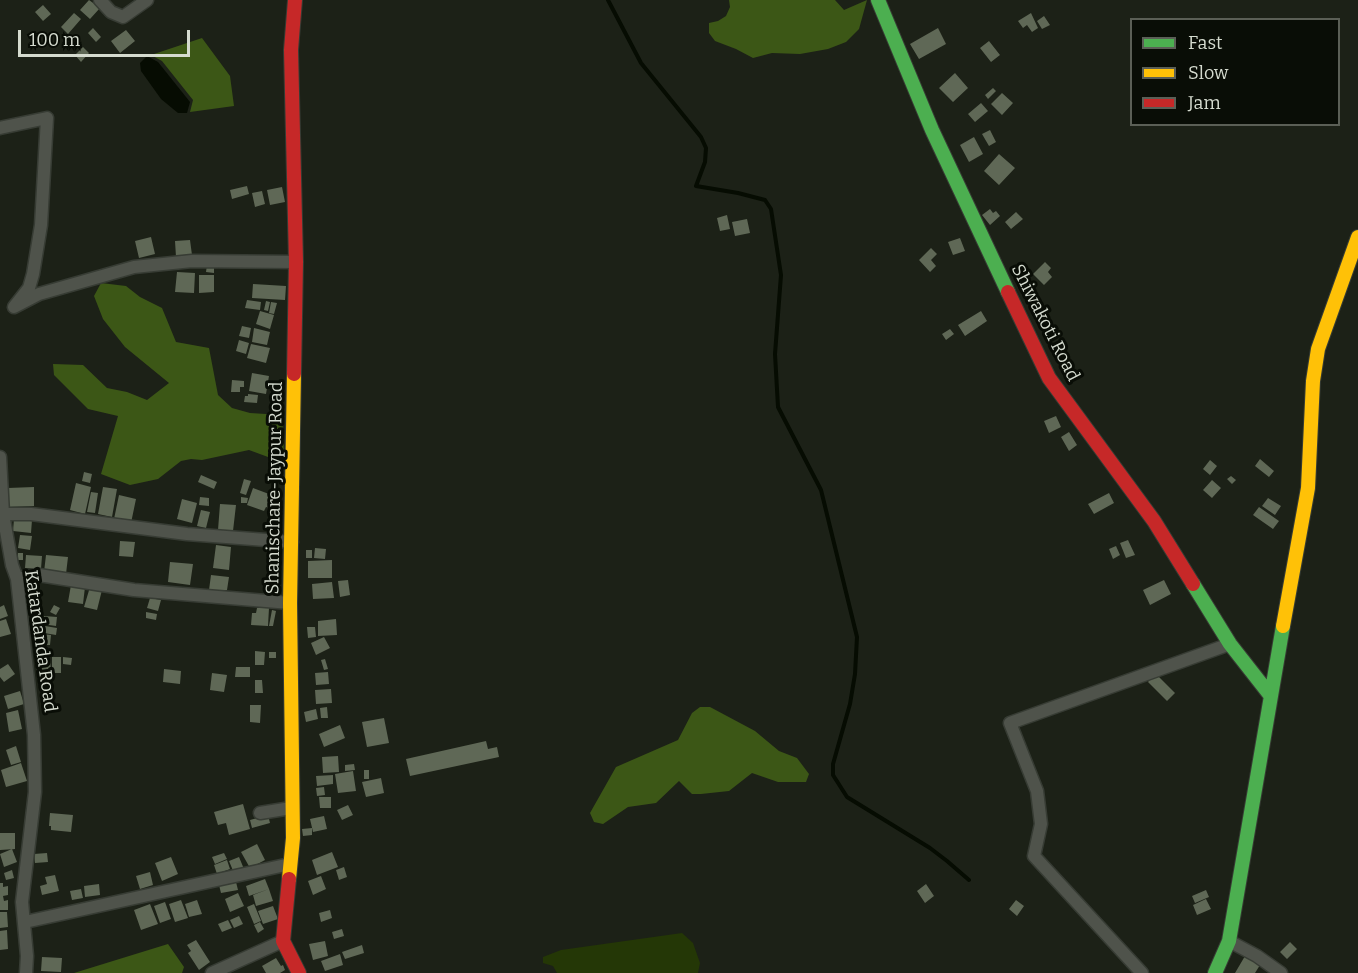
<!DOCTYPE html>
<html>
<head>
<meta charset="utf-8">
<style>
	body { margin:0 }
	#map { position:relative; width:1358px; height:973px; overflow:hidden; background:#1c2117; font-family:Bitter,serif }
	canvas { display:block }
	.legend { position:absolute; left:1130px; top:18px; width:210px; height:108px; box-sizing:border-box; background:#090d06; border:2px solid #5b5f56; margin:0; padding:8px 10px; list-style:none; font-size:18px; color:#d5dbcf }
	.legend li { display:flex; align-items:center; gap:12px; height:30px }
	.legend b { width:30px; border:2px solid #5b5f56 }
	.scale { position:absolute; left:18px; top:30px; width:172px; height:27px; box-sizing:border-box; border:3px solid #d5dbcf; border-top:0; padding-left:8px; font-size:18px; line-height:21px; white-space:nowrap; color:#d5dbcf; -webkit-text-stroke:4px #090d06; paint-order:stroke }
</style>
</head>
<body>
<div id="map">
<canvas width="1358" height="973"></canvas>
<ul class="legend">
<li><b style="height:8px;background:#4caf50"></b>Fast</li>
<li><b style="height:8px;background:#ffc107"></b>Slow</li>
<li><b style="height:8px;background:#c62828"></b>Jam</li>
</ul>
<div class="scale">100 m</div>
</div>
<script>
const c = document.querySelector('canvas').getContext('2d');
c.lineJoin = 'round';
function fill(path, color) { c.fillStyle = color; c.fill(path, 'evenodd'); }
const toPath = rows => new Path2D(rows.map(r => 'M' + r).join(''));
function stroke(path, color, width, dash) { c.strokeStyle = color; c.lineWidth = width; c.lineCap = dash ? 'butt' : 'round'; c.setLineDash(dash || []); c.stroke(path); }
function drawText(font, color, halo, rows, align = 'center') {
  c.font = font + ' Bitter,serif'; c.lineWidth = 6; c.setLineDash([]); c.textBaseline = 'middle'; c.strokeStyle = halo; c.fillStyle = color; for (const [text, x, y, turn = 0] of rows) {
    c.save(); c.translate(x, y); c.rotate((+turn || 0) * Math.PI / 180); c.textAlign = isNaN(turn) ? turn : align; if (halo) c.strokeText(text, 0, 0); c.fillText(text, 0, 0); c.restore();
  }
}
fill(toPath([
	[682,933,693,943,700,963,698,973,557,973,553,966,543,963,543,957,561,950]
]), '#243706');
fill(toPath([
	[729,0,835,0,844,10,867,0,859,29,846,42,828,49,800,54,772,53,753,58,736,49,715,41,709,33,709,23,718,21,726,16,730,7],
	[202,38,230,76,234,106,190,112,193,100,162,61,151,55],
	[101,283,126,286,140,297,162,308,176,342,209,348,218,395,232,408,250,413,282,415,284,453,268,457,249,450,202,460,191,459,181,461,158,479,130,485,101,474,118,416,88,409,54,375,53,364,83,365,107,388,127,392,147,400,169,383,125,347,103,319,94,296],
	[700,707,710,707,755,731,779,751,797,758,809,774,806,782,778,782,752,773,729,791,701,794,692,794,679,781,656,803,628,807,603,824,594,822,590,813,616,767,678,740,692,713],
	[168,944,184,967,182,973,74,973]
]), '#3c5716');
fill(toPath([
	[147,56,158,62,190,102,187,113,178,113,161,99,141,71,140,63]
]), '#060c02');
stroke(toPath([
	[608,0,641,63,701,137,706,148,705,162,696,186,738,193,765,200,771,209,781,275,775,354,778,407,821,490,857,637,855,674,850,704,833,764,833,775,847,797,930,848,947,861,969,880]
]), '#060c02', 4);
fill(toPath([
	[89,0,100,8,90,19,80,10],
	[43,5,51,14,43,21,35,12],
	[74,13,81,19,68,34,61,27],
	[1031,13,1038,28,1032,32,1027,25,1023,28,1018,21],
	[1044,16,1050,25,1042,29,1037,21],
	[93,28,101,37,96,42,88,33],
	[938,28,946,44,919,59,910,44],
	[126,30,135,41,120,53,111,41],
	[989,41,1000,55,991,62,980,48],
	[83,47,89,53,81,62,75,55],
	[955,73,968,88,953,102,939,88],
	[993,88,996,91,988,99,985,95],
	[1002,93,1013,103,1002,115,991,104],
	[981,103,988,111,975,122,968,114],
	[990,130,996,142,989,146,982,134],
	[974,137,983,154,969,162,960,145],
	[999,154,1015,168,999,185,984,171],
	[247,186,249,194,232,199,230,190],
	[282,187,285,202,270,205,267,190],
	[262,191,265,204,255,207,252,193],
	[990,209,993,213,996,211,1000,216,990,225,982,215],
	[1016,212,1023,219,1011,229,1005,222],
	[727,215,730,229,720,231,717,218],
	[747,219,750,233,735,236,732,222],
	[151,237,155,254,139,258,135,241],
	[960,238,965,251,953,255,948,242],
	[190,240,192,255,176,257,175,241],
	[931,248,937,254,931,260,936,266,930,272,919,260],
	[1045,262,1051,268,1048,272,1052,277,1044,285,1033,274],
	[207,265,214,266,214,273,206,272],
	[177,272,195,273,194,293,175,292],
	[199,275,214,275,214,292,199,293],
	[253,284,286,286,285,300,252,298],
	[247,300,261,302,260,310,245,308],
	[266,301,270,302,268,311,264,310],
	[271,302,277,303,274,314,269,313],
	[260,311,274,315,270,329,256,324],
	[981,311,987,321,965,336,958,325],
	[242,326,251,328,249,338,239,336],
	[254,328,270,332,267,345,252,342],
	[950,329,954,334,946,340,942,334],
	[239,340,249,343,246,354,236,351],
	[251,344,270,348,266,363,247,358],
	[252,373,269,376,266,394,249,391],
	[232,380,244,381,244,387,240,387,240,392,231,392],
	[248,394,258,395,257,403,244,402,245,396,248,396],
	[1056,416,1061,427,1049,433,1044,421],
	[1069,432,1077,445,1069,451,1061,437],
	[1260,459,1274,471,1269,477,1255,466],
	[1210,460,1217,466,1210,475,1203,469],
	[84,472,92,474,90,483,82,481],
	[201,475,217,482,214,489,198,482],
	[1231,476,1236,480,1232,484,1227,479],
	[244,479,251,481,246,495,240,493],
	[1212,480,1221,488,1212,498,1203,490],
	[76,483,91,487,85,514,70,510],
	[34,487,34,506,8,507,8,488],
	[103,487,117,489,112,517,98,514],
	[253,488,277,497,272,509,266,507,264,511,247,505],
	[91,492,98,493,95,513,87,512],
	[1109,493,1114,503,1094,514,1088,504],
	[119,495,136,499,131,523,114,519],
	[200,497,209,498,209,506,199,505],
	[241,497,248,498,247,503,241,503],
	[1268,498,1281,506,1275,515,1262,506],
	[182,499,197,503,192,523,177,519],
	[220,504,236,505,233,531,218,530],
	[1259,507,1279,521,1273,529,1253,515],
	[201,510,210,512,206,528,197,526],
	[14,519,32,520,31,533,13,531],
	[20,535,32,536,30,550,18,548],
	[1128,540,1135,555,1126,558,1120,543],
	[120,541,135,542,133,557,119,556],
	[216,545,231,547,229,570,213,568],
	[1116,546,1120,555,1113,559,1109,549],
	[315,548,326,549,325,559,314,558],
	[306,550,312,550,312,558,306,558],
	[18,553,23,553,23,560,18,560],
	[26,555,42,556,41,569,25,568],
	[46,555,68,557,66,574,44,572],
	[332,560,332,578,308,578,308,561],
	[170,562,193,564,190,585,168,582],
	[211,575,229,577,227,590,209,590],
	[348,580,350,595,340,597,338,581],
	[1164,580,1171,594,1150,605,1143,590],
	[266,581,281,583,280,592,265,591],
	[332,582,334,598,313,599,312,584],
	[71,585,85,587,83,604,68,602],
	[90,587,102,590,97,610,84,607],
	[150,598,161,600,158,611,147,608],
	[4,605,8,616,0,619,0,607],
	[54,605,60,608,56,615,50,612],
	[257,608,269,608,268,626,251,625,252,613,256,613],
	[272,610,276,611,273,626,269,626],
	[146,612,157,614,156,620,146,618],
	[44,616,57,617,56,626,42,624],
	[6,619,11,634,0,637,0,621],
	[336,619,337,635,318,636,318,621],
	[45,626,57,628,56,635,44,633],
	[307,627,315,627,316,637,308,638],
	[41,634,51,635,50,645,40,645],
	[324,637,330,648,316,655,311,643],
	[255,651,265,652,264,665,255,665],
	[269,652,276,652,276,658,269,658],
	[52,657,61,657,61,673,52,673],
	[63,657,72,658,71,665,63,664],
	[50,659,51,672,37,673,36,660],
	[325,659,328,669,324,670,321,660],
	[8,664,15,674,4,682,0,677,0,669],
	[236,667,250,667,250,677,235,677],
	[164,669,181,671,180,684,163,682],
	[328,672,329,684,316,685,315,673],
	[212,673,227,675,224,692,210,690],
	[1155,673,1175,693,1167,701,1148,682],
	[255,680,262,680,263,693,255,693],
	[331,689,332,703,316,704,315,690],
	[20,691,24,704,8,709,4,696],
	[250,705,261,705,260,723,250,722],
	[327,707,328,718,321,718,320,708],
	[316,709,318,719,306,722,304,712],
	[18,710,22,729,9,732,6,713],
	[384,718,389,743,367,747,362,722],
	[340,725,345,738,324,747,319,734],
	[486,741,488,749,497,747,499,757,410,776,406,759],
	[16,746,21,762,11,765,6,750],
	[338,756,339,772,323,773,322,757],
	[21,763,27,781,6,787,1,770],
	[354,764,355,770,345,771,345,765],
	[364,770,369,770,369,779,364,779],
	[353,771,356,791,338,793,335,774],
	[333,775,333,784,317,786,316,776],
	[381,778,384,793,366,797,362,782],
	[324,787,325,795,317,796,316,788],
	[319,797,331,797,331,808,320,808],
	[243,804,250,829,229,835,226,823,218,825,214,812],
	[348,805,353,815,342,820,337,810],
	[50,813,73,815,71,832,51,830,51,826,49,826],
	[268,815,270,823,252,828,250,820],
	[324,816,327,829,313,832,310,819],
	[312,828,312,835,303,836,302,829],
	[0,833,15,833,15,849,0,850],
	[257,844,265,860,250,868,241,852],
	[12,849,17,862,4,867,0,854],
	[332,852,338,867,317,875,312,860],
	[47,853,48,862,35,863,34,854],
	[224,853,227,859,215,864,212,857],
	[171,857,178,874,162,881,155,863],
	[239,857,244,869,234,873,229,861],
	[227,860,230,869,217,874,214,865],
	[344,867,347,877,339,880,336,870],
	[12,870,14,878,6,880,4,873],
	[150,872,153,885,140,889,136,876],
	[55,875,59,891,42,895,40,886,47,884,45,877],
	[321,876,326,889,313,895,308,881],
	[265,879,269,889,249,896,246,886],
	[236,882,238,890,221,893,219,885],
	[0,883,3,883,3,887,8,886,8,895,3,896,4,901,8,900,8,910,0,910],
	[99,884,100,895,85,897,84,886],
	[926,884,934,896,925,903,917,891],
	[81,889,83,898,72,900,70,891],
	[269,889,273,901,256,906,253,895],
	[1206,890,1209,897,1195,903,1192,896],
	[238,893,244,906,230,912,225,899],
	[1206,899,1211,909,1197,915,1193,905],
	[181,900,188,918,175,922,169,904],
	[197,900,202,914,189,917,185,904],
	[1016,900,1024,906,1017,916,1009,909],
	[165,902,171,919,160,923,154,906],
	[150,904,158,924,141,930,134,910],
	[254,904,261,921,254,924,247,907],
	[273,906,278,919,263,924,258,911],
	[330,910,332,918,321,922,319,913],
	[0,912,7,912,8,927,0,928],
	[239,916,243,924,234,928,230,920],
	[228,920,232,928,222,932,218,924],
	[260,922,264,929,258,933,254,925],
	[342,929,344,936,334,939,332,932],
	[7,930,8,949,0,950,0,931],
	[196,940,210,962,199,970,188,953,191,951,187,945],
	[325,941,328,956,313,960,309,944],
	[1290,942,1297,949,1287,959,1280,952],
	[362,945,364,953,345,959,342,952],
	[340,954,343,965,325,971,321,961],
	[1245,956,1260,965,1255,973,1235,973],
	[42,957,62,958,61,972,41,971],
	[276,958,281,966,283,965,285,970,280,973,266,973,262,966]
]), '#5f6856');
const street = toPath([
	[100,0,111,12,123,17,147,0],
	[0,128,47,118,41,225,33,274,29,288,14,307,39,294,134,267,192,261,296,262],
	[0,457,3,514,12,565,17,579,34,735,35,792,22,902,27,956,26,973],
	[3,514,31,514,187,534,292,542],
	[17,579,39,575,134,590,290,603],
	[260,813,291,808],
	[25,922,290,864],
	[1229,941,1257,956,1281,973],
	[212,973,283,941],
	[1142,973,1034,856,1041,824,1037,791,1010,723,1230,644]
]);
const fast = toPath([
	[878,0,932,130,1008,292],
	[1193,584,1230,644,1270,695],
	[1215,973,1229,941,1283,626]
]);
const slow = toPath([
	[1283,626,1308,488,1313,381,1318,349,1358,237],
	[289,879,293,838,290,603,294,374]
]);
const jam = toPath([
	[1008,292,1049,378,1154,521,1193,584],
	[294,374,296,262,291,50,295,0],
	[289,879,283,941,299,973]
]);
stroke(street, '#373c34', 15);
stroke(fast, '#373c34', 16);
stroke(slow, '#373c34', 16);
stroke(jam, '#373c34', 16);
stroke(street, '#4f534b', 12);
stroke(fast, '#4caf50', 14);
stroke(slow, '#ffc107', 14);
stroke(jam, '#c62828', 14);
drawText('18px', '#d5dbcf', '#090d06', [
	["Shiwakoti Road",1045,323,63],
	["Shanischare-Jaypur Road",275,488,-89],
	["Katardanda Road",40,641,82]
]);
</script>
</body>
</html>
